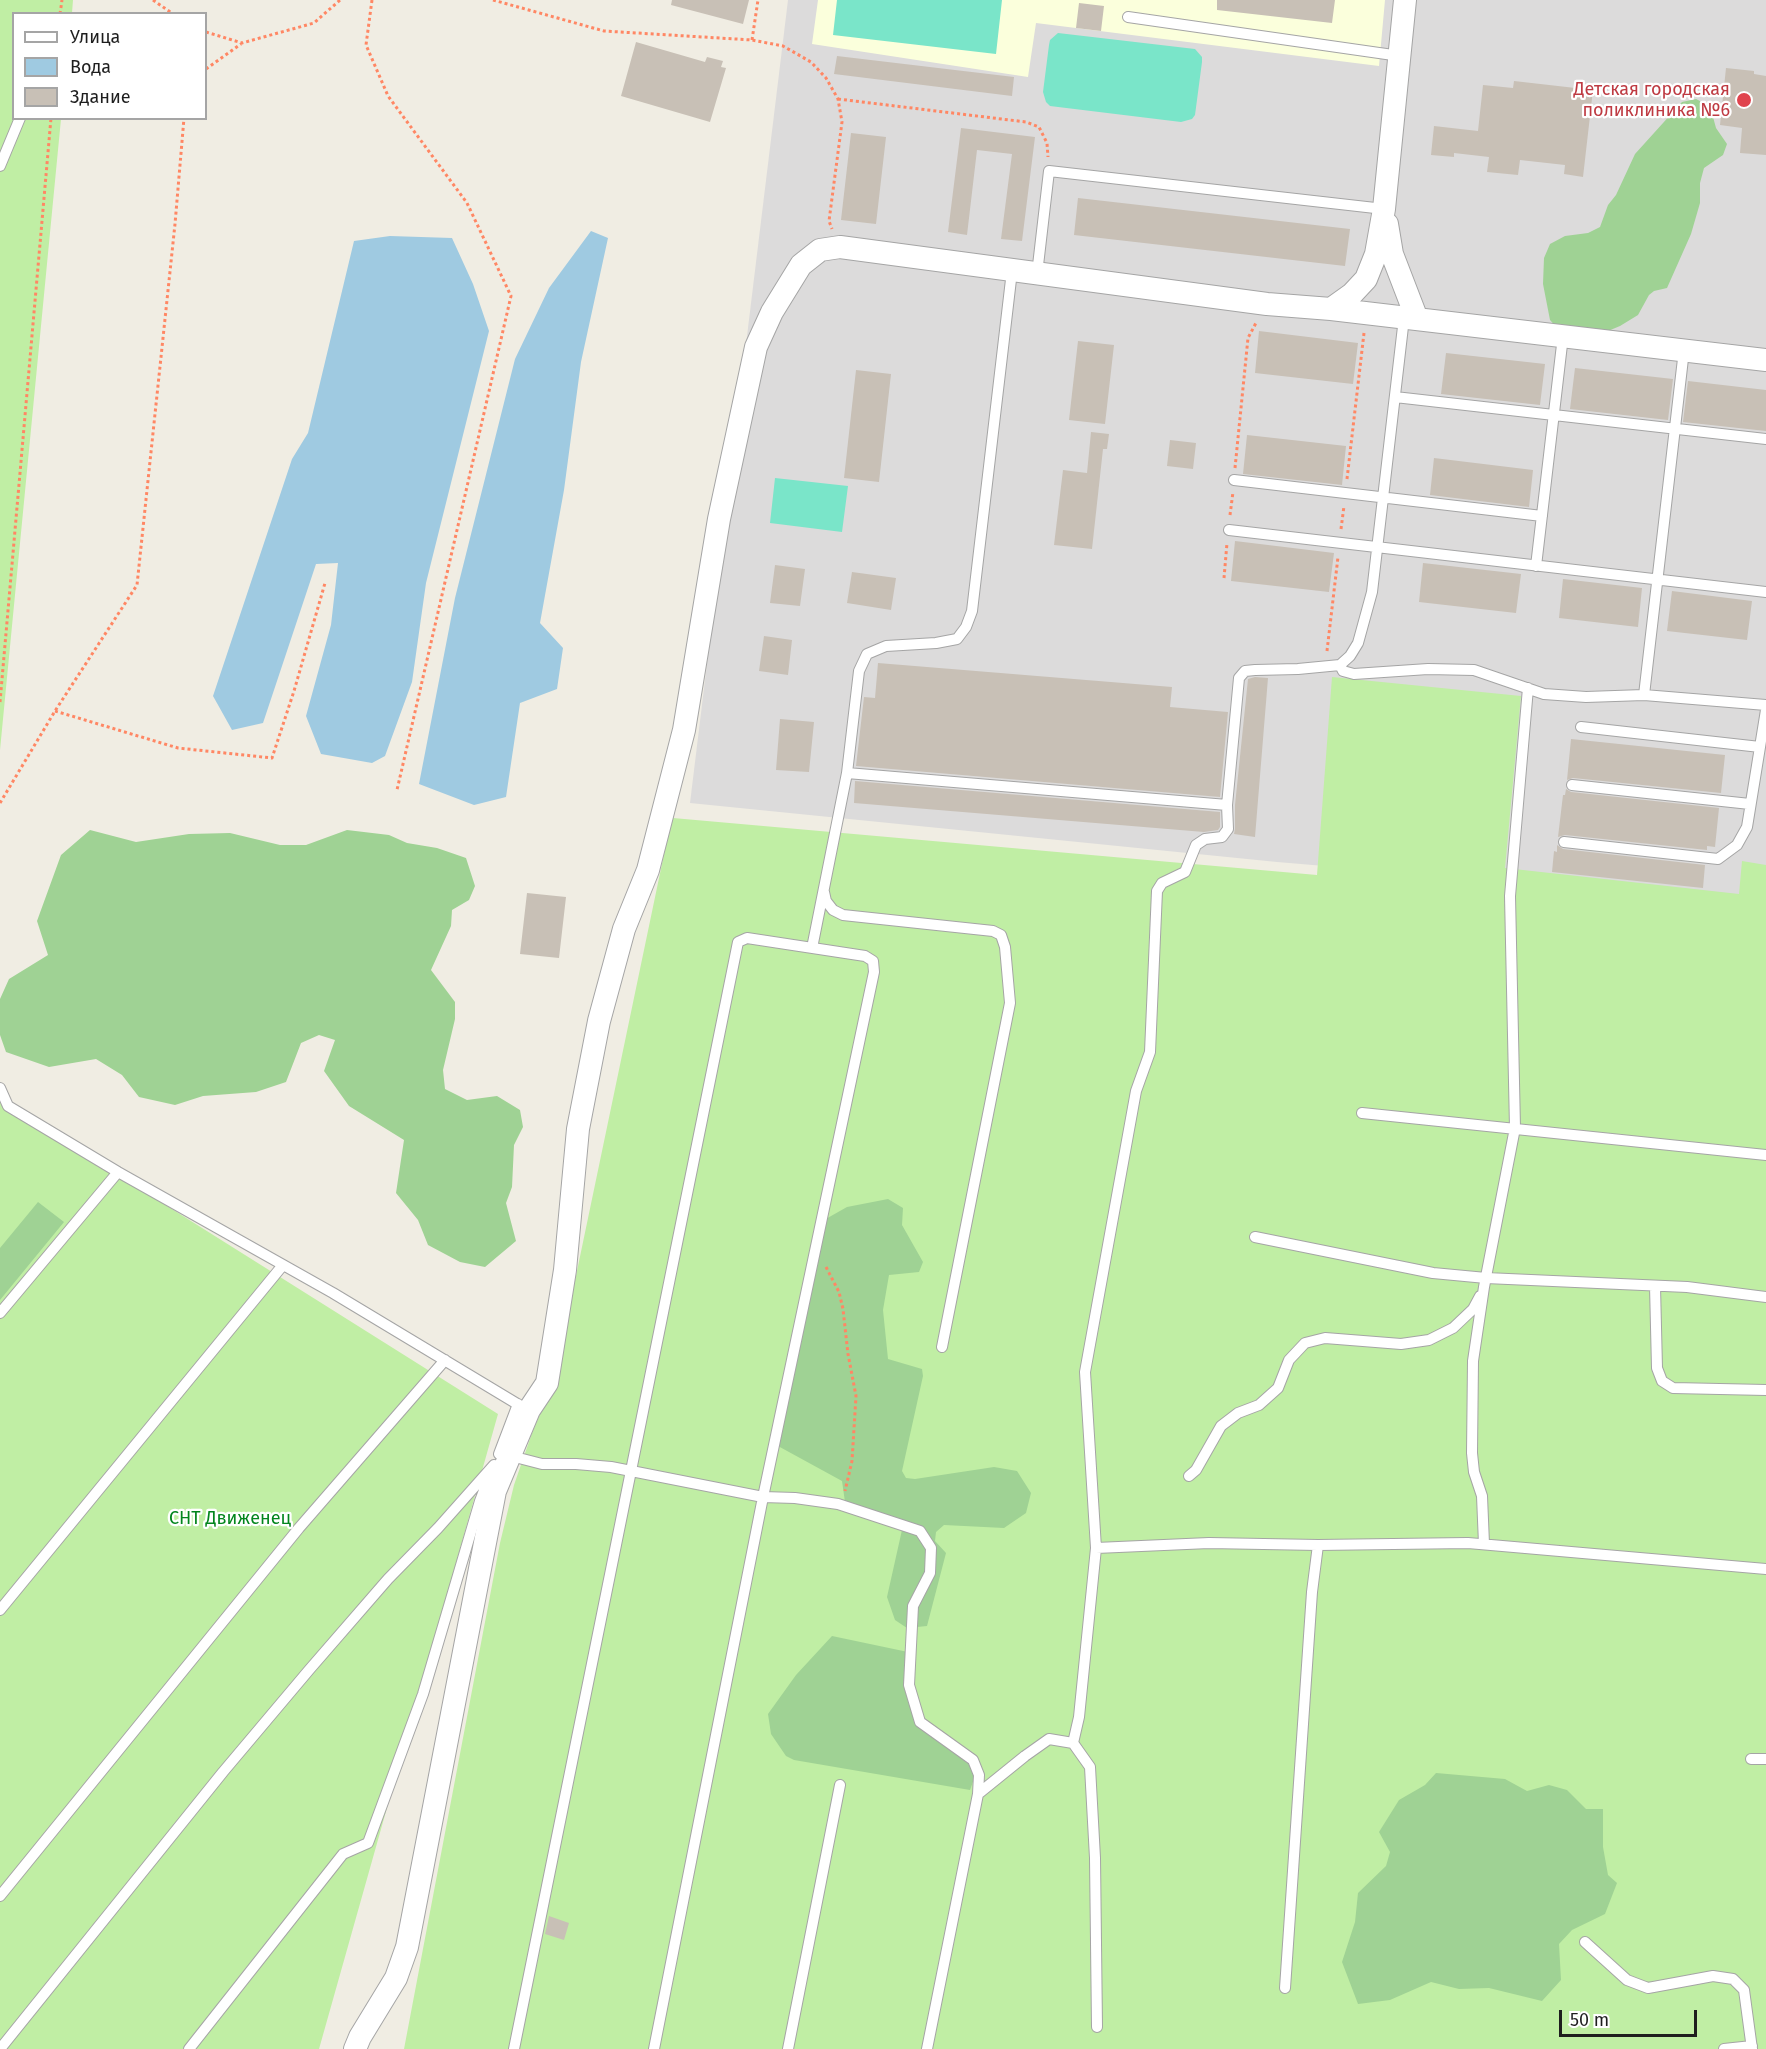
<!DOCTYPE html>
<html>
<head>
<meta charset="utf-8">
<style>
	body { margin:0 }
	#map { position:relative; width:1766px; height:2049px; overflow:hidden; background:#f0ede3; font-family:"Fira Sans",sans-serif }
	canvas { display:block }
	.legend { position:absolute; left:12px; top:12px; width:195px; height:108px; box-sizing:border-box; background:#fff; border:2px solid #a5a5a5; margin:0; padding:8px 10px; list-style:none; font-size:18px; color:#1e1e1e }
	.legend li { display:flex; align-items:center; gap:12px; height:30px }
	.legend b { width:30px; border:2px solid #a5a5a5 }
	.scale { position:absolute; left:1559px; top:2010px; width:138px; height:27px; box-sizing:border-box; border:3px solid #1e1e1e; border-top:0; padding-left:8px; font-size:18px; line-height:21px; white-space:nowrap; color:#1e1e1e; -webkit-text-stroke:4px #fff; paint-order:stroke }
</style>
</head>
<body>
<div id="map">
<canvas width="1766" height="2049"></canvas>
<ul class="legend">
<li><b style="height:8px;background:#fff"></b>Улица</li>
<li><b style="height:16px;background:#9fcae1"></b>Вода</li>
<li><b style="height:16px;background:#c8c0b6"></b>Здание</li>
</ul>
<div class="scale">50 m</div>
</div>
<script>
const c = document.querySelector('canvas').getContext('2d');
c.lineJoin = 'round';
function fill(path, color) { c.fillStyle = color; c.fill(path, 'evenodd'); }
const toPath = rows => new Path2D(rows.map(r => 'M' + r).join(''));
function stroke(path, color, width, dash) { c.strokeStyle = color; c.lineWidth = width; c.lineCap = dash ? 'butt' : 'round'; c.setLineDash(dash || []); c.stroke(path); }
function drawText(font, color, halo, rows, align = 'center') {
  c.font = font + ' "Fira Sans",sans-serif'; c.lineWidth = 4.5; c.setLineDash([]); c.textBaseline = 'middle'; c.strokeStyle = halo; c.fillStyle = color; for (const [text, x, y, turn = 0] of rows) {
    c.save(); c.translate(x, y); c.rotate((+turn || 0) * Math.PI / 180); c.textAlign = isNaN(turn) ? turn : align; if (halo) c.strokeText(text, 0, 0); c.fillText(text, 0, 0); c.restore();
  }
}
fill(toPath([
	[788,0,1766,0,1766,903,1277,862,690,803]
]), '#dcdbdb');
fill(toPath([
	[818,0,1385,0,1379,66,1036,23,1028,77,812,44]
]), '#fbffdc');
fill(toPath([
	[0,0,73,0,72,13,14,14,14,118,61,119,0,750],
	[1332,677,1521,696,1505,868,1739,894,1742,861,1766,865,1766,2049,404,2049,500,1543,514,1485,532,1433,554,1381,668,835,673,818,1317,875],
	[0,1088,8,1106,498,1414,319,2049,0,2049]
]), '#c0eea4');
fill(toPath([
	[1696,99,1710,106,1716,128,1727,144,1723,155,1704,168,1700,183,1700,203,1691,234,1667,288,1654,291,1649,295,1638,315,1620,326,1608,331,1559,330,1550,320,1543,284,1544,258,1550,244,1565,236,1588,233,1600,227,1608,205,1616,195,1635,154,1682,102],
	[90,830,136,842,189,834,230,833,280,845,306,845,347,830,389,835,407,843,437,848,466,858,475,886,469,900,452,910,451,926,431,970,455,1002,455,1019,443,1070,445,1089,467,1100,497,1096,520,1110,523,1127,514,1145,512,1187,506,1203,516,1241,485,1267,460,1262,428,1245,418,1220,396,1193,404,1140,349,1106,324,1071,335,1040,319,1035,301,1043,286,1082,256,1092,203,1096,175,1105,139,1097,122,1075,96,1059,49,1067,6,1052,0,1035,0,999,9,979,48,955,37,921,61,855],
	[888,1199,903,1208,902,1225,923,1262,919,1272,889,1275,883,1310,888,1359,922,1369,923,1376,902,1471,906,1478,915,1479,994,1467,1017,1471,1031,1493,1026,1513,1004,1528,944,1525,936,1532,935,1541,946,1553,927,1626,907,1628,895,1620,887,1597,904,1521,845,1502,842,1481,778,1446,824,1220,847,1207],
	[38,1202,64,1222,0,1300,0,1248],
	[832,1636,908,1652,905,1684,916,1726,967,1758,975,1776,970,1790,794,1760,786,1756,771,1734,768,1714,796,1675],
	[1436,1773,1505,1779,1527,1791,1549,1785,1567,1790,1586,1809,1603,1809,1603,1847,1608,1875,1617,1883,1605,1914,1572,1930,1559,1944,1561,1980,1542,2001,1489,1988,1459,1989,1431,1982,1390,2000,1358,2004,1342,1962,1355,1922,1358,1893,1386,1866,1390,1852,1379,1832,1399,1800,1425,1785]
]), '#9fd294');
fill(toPath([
	[837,0,1002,0,996,54,833,35],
	[1058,33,1195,49,1202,57,1202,62,1195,115,1192,119,1181,122,1050,106,1046,102,1043,92,1049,45,1050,40],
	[775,478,848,486,842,532,770,523]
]), '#7ae5c9');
fill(toPath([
	[591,231,608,238,581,362,564,490,540,623,563,648,557,689,520,703,506,797,474,805,419,784,455,598,515,359,549,288],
	[390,236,452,238,473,284,489,331,426,583,412,682,385,756,372,763,321,754,306,716,331,625,338,563,316,564,263,723,232,730,213,696,292,459,308,433,354,241]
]), '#9fcae1');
fill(toPath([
	[672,0,749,0,743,24,671,5],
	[1217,0,1335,0,1332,23,1217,10],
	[1079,3,1104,6,1101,31,1076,28],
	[636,42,705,62,707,57,723,61,721,67,726,68,710,122,621,96],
	[837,56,1014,77,1012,96,834,74],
	[1726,68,1754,71,1754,74,1766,76,1766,155,1740,153,1742,128,1720,125],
	[1514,81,1593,90,1583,177,1564,174,1565,165,1520,160,1518,175,1487,172,1489,157,1454,153,1454,157,1431,155,1434,126,1478,131,1483,85,1513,88],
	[961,128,1035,137,1022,241,1001,239,1012,154,977,150,967,235,948,232],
	[851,133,886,137,876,224,841,220],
	[1078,198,1350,229,1345,266,1074,235],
	[1259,331,1358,343,1353,384,1255,373],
	[1078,341,1114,345,1105,424,1069,420],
	[1446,353,1545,364,1540,405,1441,394],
	[1575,368,1673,379,1668,420,1570,409],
	[856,370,891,374,879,482,844,478],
	[1688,381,1766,390,1766,431,1683,422],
	[1091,432,1109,434,1107,449,1103,449,1092,549,1054,545,1063,470,1087,473],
	[1247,435,1346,446,1342,485,1243,474],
	[1170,440,1196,443,1193,469,1167,466],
	[1434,458,1533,470,1529,507,1430,495],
	[1235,541,1334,553,1329,592,1231,581],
	[1423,563,1521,574,1516,613,1419,602],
	[775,565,805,569,800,606,770,603],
	[852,572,896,578,891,610,847,603],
	[1563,579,1642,588,1638,627,1559,618],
	[1672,591,1752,601,1747,640,1667,631],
	[764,636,792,640,788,675,759,671],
	[878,663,1172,687,1170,707,1228,712,1220,797,856,766,864,697,875,698],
	[1255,677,1268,678,1255,837,1234,834,1235,829,1235,805,1248,679],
	[780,719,814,722,809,772,776,770],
	[1571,739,1725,755,1721,793,1573,778,1567,780],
	[855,781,1220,812,1220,827,1218,830,1204,832,854,803],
	[1566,789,1571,792,1719,808,1715,847,1707,846,1707,850,1565,835,1558,837,1563,795,1565,795],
	[1557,845,1563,849,1705,865,1703,888,1552,872,1554,851,1557,852],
	[527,893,566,897,559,958,520,954],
	[549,1916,569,1923,564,1940,545,1934]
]), '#c8c0b6');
const service = toPath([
	[1128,17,1400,56],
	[0,166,20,118],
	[1037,274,1049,171,1384,209],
	[1395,397,1766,439],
	[1234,480,1542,516],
	[1229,530,1766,592],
	[1536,566,1563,336],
	[1340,665,1343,671,1354,674,1428,669,1474,670,1544,694,1586,697,1644,695,1766,705],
	[1644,695,1684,350],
	[1581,727,1760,747],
	[847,773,1227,805,1239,678,1245,671,1255,670,1298,669,1340,665,1350,656,1358,643,1372,592,1404,318],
	[1572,785,1750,804],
	[1564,842,1718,859,1737,845,1747,827,1766,710],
	[824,892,826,901,833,910,843,915,993,931,1001,935,1005,947,1010,1003,942,1347],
	[812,948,847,773,859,671,867,654,886,646,936,643,957,639,966,627,972,611,1012,271],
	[0,1088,8,1106,118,1172,333,1293,524,1408],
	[1362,1113,1766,1155],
	[1255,1237,1433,1273,1486,1278,1687,1287,1766,1297],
	[1655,1286,1657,1368,1662,1381,1673,1388,1766,1390],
	[0,1313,118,1172],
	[499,1454,518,1404],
	[511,1456,542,1464,576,1464,611,1467,763,1497,795,1498,838,1504,920,1531,931,1548,930,1573,913,1606,909,1685,920,1722,973,1760,979,1775,978,1794,927,2049],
	[1189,1476,1196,1470,1221,1426,1238,1413,1259,1405,1278,1388,1289,1360,1305,1343,1325,1338,1401,1344,1429,1340,1453,1328,1473,1309,1480,1296],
	[1484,1544,1482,1496,1474,1472,1472,1453,1473,1361,1484,1287,1515,1128,1510,896,1528,688],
	[1096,1548,1209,1543,1318,1545,1468,1543,1766,1569],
	[0,1610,283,1265],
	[1073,1743,1079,1717,1096,1548,1085,1372,1136,1091,1150,1052,1157,891,1162,883,1185,872,1196,845,1205,839,1222,837,1228,829,1227,805],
	[1751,1759,1766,1759],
	[978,1794,1025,1756,1049,1739,1073,1743,1090,1767,1095,1858,1097,2027],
	[0,1896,299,1528,445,1360],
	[1585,1942,1627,1980,1648,1988,1713,1976,1733,1979,1744,1990,1752,2049],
	[1285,1988,1312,1592,1318,1545],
	[0,2049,223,1772,309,1670,388,1579,438,1528,494,1465],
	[189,2049,343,1854,368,1843,423,1694,480,1501,488,1480],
	[514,2049,738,942,747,938,865,956,873,961,874,972,763,1497,654,2049],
	[788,2049,840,1785],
	[1724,2049,1752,2046]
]);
const minor = toPath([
	[1387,224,1392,254,1417,319],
	[1331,309,1352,294,1366,279,1376,254,1384,209,1405,0],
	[355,2049,360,2037,396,1978,407,1947,495,1491,529,1410,547,1383,565,1270,578,1129,599,1021,624,929,648,870,684,730,719,519,756,347,772,312,801,265,820,250,840,247,1267,304,1331,309,1766,360]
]);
stroke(service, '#a5a5a5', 12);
stroke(minor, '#a5a5a5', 24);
stroke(toPath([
	[153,0,173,14],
	[372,0,366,45,388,96,467,203,511,296,397,790],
	[493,0,604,31,752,40,783,46,811,62,826,78,838,99,842,122,829,221,832,229],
	[60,14,62,0],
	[206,32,242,43,314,23,340,0],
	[752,40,758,0],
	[206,69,241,44],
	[838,99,1026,122,1039,127,1047,143,1048,157],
	[1235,468,1248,338,1257,321],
	[1347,479,1364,333],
	[1230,515,1233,492],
	[1341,529,1344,506],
	[1224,578,1227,543],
	[1327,651,1338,557],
	[0,702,51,118],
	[55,711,178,748,272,758,294,691,325,583],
	[0,803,55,711,137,585,175,224,184,118],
	[826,1267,839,1292,843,1309,848,1354,856,1396,852,1461,845,1491]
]), '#ff8764', 3, [3, 3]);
stroke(service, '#fff', 10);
stroke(minor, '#fff', 22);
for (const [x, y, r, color] of [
	[1744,100,8,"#e0444e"]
]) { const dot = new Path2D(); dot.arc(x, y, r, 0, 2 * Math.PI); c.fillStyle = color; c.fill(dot); stroke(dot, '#fff', 2); }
drawText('18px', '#be3a42', '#fff', [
	["Детская городская",1730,90],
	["поликлиника №6",1730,111]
], 'right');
drawText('18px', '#03851d', '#fff', [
	["СНТ Движенец",230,1519]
]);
</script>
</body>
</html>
